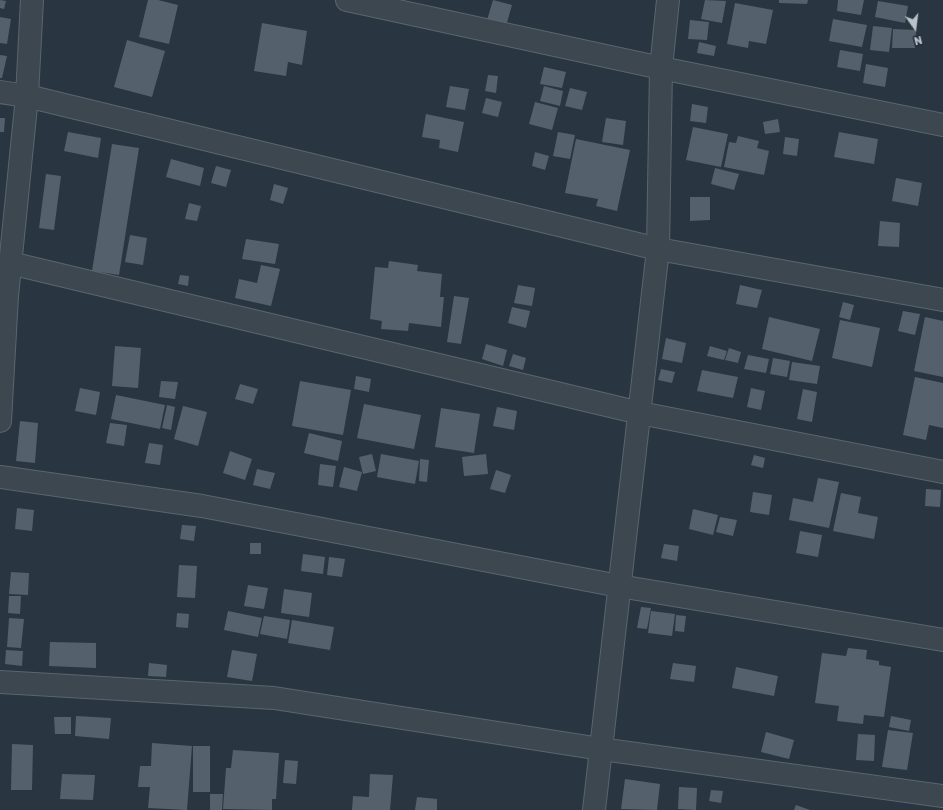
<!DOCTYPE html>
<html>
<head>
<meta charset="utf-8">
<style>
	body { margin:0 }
	#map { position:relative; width:943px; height:810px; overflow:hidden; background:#293540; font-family:Rubik,sans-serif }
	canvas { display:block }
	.north { position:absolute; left:895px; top:8px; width:40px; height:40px; -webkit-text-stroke:3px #222c36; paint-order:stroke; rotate:166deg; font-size:11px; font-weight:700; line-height:16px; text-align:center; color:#bac2ca }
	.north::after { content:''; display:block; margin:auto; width:14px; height:18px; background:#bac2ca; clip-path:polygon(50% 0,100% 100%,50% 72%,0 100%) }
</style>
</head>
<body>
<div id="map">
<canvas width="943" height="810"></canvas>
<div class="north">N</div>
</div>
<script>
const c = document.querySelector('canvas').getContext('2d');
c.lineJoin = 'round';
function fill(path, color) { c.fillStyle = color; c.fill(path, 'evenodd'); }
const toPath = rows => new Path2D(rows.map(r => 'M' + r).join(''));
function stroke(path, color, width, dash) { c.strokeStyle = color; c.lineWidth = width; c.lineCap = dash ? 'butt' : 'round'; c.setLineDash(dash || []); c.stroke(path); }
fill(toPath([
	[0,0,6,1,4,9,0,8],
	[148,0,158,0,178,5,169,44,139,37],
	[493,0,512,5,506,26,487,20],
	[705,0,726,1,722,23,701,19],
	[779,0,808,0,807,4,779,3],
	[838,0,864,0,861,15,837,11],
	[878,1,908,6,905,23,875,17],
	[735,3,773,10,766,44,749,41,748,48,727,44],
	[0,17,11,19,7,44,0,43],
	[833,19,867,25,862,47,829,41],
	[690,20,709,22,707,40,688,39],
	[262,23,307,31,302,65,288,62,286,76,254,71],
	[873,26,892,28,889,52,870,50],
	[893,29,916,30,915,48,892,48],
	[127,40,165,51,152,97,114,87],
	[699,42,716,46,714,56,697,53],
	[840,50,863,54,860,71,837,67],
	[0,55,7,56,2,78,0,78],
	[866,64,888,68,885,87,863,83],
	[544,67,566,72,562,88,540,84],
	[488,75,498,76,496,93,485,91],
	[450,86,469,89,465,110,446,107],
	[544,86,563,91,560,106,540,101],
	[570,88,587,92,582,110,565,106],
	[486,98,502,102,498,117,482,113],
	[535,102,558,108,552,130,529,124],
	[692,104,708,107,706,123,690,121],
	[426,114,464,122,458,152,439,148,440,140,422,137],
	[0,118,5,118,4,132,0,132],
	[606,118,626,121,623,145,602,142],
	[778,119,780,132,765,134,763,122],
	[693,127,728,134,721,167,686,160],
	[68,132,101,138,98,158,64,151],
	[558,132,575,135,570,159,553,156],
	[839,132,878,139,874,164,834,157],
	[738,136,759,141,757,148,769,151,764,175,724,167,729,142,736,143],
	[785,137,799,139,797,156,783,154],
	[576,139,630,150,617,211,596,206,598,199,565,193],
	[112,144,139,148,119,275,92,271],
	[535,152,549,156,545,170,532,166],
	[171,159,204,168,200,186,166,177],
	[216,166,231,170,226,187,211,183],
	[715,168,739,174,734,190,711,184],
	[46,174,61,176,54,230,39,228],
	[896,178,922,183,918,206,892,201],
	[274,184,288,188,283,204,270,200],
	[690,197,710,197,710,220,690,221],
	[189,203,201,206,197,221,185,219],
	[880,221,900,223,899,247,878,246],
	[130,235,147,238,143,265,125,262],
	[246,239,279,244,275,264,242,259],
	[389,261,418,265,417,271,442,274,440,297,444,297,441,327,409,323,408,331,381,329,382,321,370,319,375,267,388,268],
	[261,265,280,269,271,306,235,298,239,279,257,283],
	[180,275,189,276,188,286,178,284],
	[518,285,535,288,532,306,514,303],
	[740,285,762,290,757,308,736,304],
	[454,296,469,298,461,344,447,342],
	[843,302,854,305,850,320,839,317],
	[512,307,530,311,526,328,508,323],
	[903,311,920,314,915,335,898,331],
	[769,317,820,329,812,361,762,349],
	[925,317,943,321,943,377,914,371],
	[840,320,880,328,872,367,832,358],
	[666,338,686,343,682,363,662,359],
	[486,344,507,350,503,366,482,359],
	[115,346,141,348,138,388,112,386],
	[710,346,727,351,724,360,707,356],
	[729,348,741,352,738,363,725,360],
	[513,354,526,358,523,370,509,366],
	[748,355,769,359,766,373,744,369],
	[773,358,790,361,787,377,770,374],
	[792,362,820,366,817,384,789,380],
	[661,369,675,372,672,383,658,380],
	[702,370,738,377,733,398,697,391],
	[356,376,371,379,369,392,354,389],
	[915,377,943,383,943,428,929,425,926,440,903,435],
	[161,381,178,382,175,399,159,397],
	[300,381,351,390,343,435,292,426],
	[240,384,258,389,253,404,235,399],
	[80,388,100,392,96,415,75,411],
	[751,388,765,391,761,410,747,407],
	[803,389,817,392,812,422,797,419],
	[116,395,165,405,160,429,111,419],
	[364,404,421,415,414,449,357,438],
	[167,405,175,407,171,430,162,428],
	[183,406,207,412,198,446,174,439],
	[497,407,517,411,514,430,493,426],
	[441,408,480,414,474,453,435,447],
	[20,421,38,423,35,463,16,461],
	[110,423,127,425,124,446,106,443],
	[309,433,342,441,338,461,304,453],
	[149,443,163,445,160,465,145,463],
	[230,451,252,459,245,480,223,473],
	[372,454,376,471,363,474,359,457],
	[381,454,419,461,415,484,377,477],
	[486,454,488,474,464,476,462,457],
	[754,455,765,458,763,468,751,465],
	[420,459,429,460,427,482,419,481],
	[320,464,336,466,333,487,318,485],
	[344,467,362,472,357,491,339,487],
	[257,469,275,473,270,489,253,485],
	[496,470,511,475,505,493,490,489],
	[818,478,839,482,829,528,789,520,793,498,813,502],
	[926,489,941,490,940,507,925,506],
	[753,492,772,495,769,515,750,512],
	[841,493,861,497,858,513,878,517,874,539,833,531],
	[17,508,34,510,32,531,15,529],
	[693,509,718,515,713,535,689,529],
	[720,517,737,520,733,536,716,532],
	[182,525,196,526,194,541,180,539],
	[800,531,822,535,818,557,796,553],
	[250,543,261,543,261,554,250,554],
	[664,544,679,546,677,561,661,558],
	[303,554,325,557,323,574,301,571],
	[329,557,345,559,342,577,327,575],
	[179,565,197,566,195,598,177,597],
	[11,572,29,573,28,595,9,594],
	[248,585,268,588,264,609,244,606],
	[284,589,312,593,309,617,281,613],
	[9,596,21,596,20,614,8,613],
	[641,607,651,608,647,629,637,628],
	[228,611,262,618,258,637,224,630],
	[651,611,675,614,672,636,648,633],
	[177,613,189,614,188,628,176,627],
	[676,615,686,616,684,632,675,631],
	[264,616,290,620,287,639,260,634],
	[9,618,24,619,21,648,7,647],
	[292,620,334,627,330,650,288,643],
	[50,642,96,643,96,668,49,666],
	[848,648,867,650,866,659,879,661,879,665,891,667,884,717,864,715,863,724,837,721,839,706,815,703,822,653,846,656],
	[6,650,23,651,22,666,5,664],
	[232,650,257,654,252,681,227,677],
	[149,663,167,665,166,677,148,676],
	[673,663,696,666,694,682,670,679],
	[736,667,778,676,774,696,732,688],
	[76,716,111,718,109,739,75,736],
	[891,716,911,720,909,731,889,727],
	[54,717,71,717,71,734,55,734],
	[888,730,913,733,907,770,882,767],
	[766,732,794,740,789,759,761,752],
	[858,734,875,735,874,761,856,760],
	[152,743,192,746,187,810,148,808,150,787,138,787,140,766,151,766],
	[12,744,33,745,32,790,11,790],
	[193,746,210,746,210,792,193,792],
	[233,750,279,753,276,799,272,799,272,810,223,809,226,768,231,768],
	[285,760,298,761,296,784,283,783],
	[62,774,95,775,93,800,60,799],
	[370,774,393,775,390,810,352,810,353,796,369,797],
	[625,779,660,784,657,810,621,809],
	[679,787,697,788,696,810,678,809],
	[711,790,723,791,721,803,709,801],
	[210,794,223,794,222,810,210,810],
	[417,797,437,799,437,810,415,810],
	[796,805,810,810,794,810]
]), '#55606d');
const minor = toPath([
	[347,0,661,68,943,125],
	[668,0,661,68,658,249,943,300],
	[0,92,27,96,658,249,594,810],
	[10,263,640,413,943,472],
	[0,421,7,296,27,96,32,0],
	[0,477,202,506,619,586,943,640],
	[0,682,274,698,601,749,943,796]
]);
stroke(minor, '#5b656e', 24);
stroke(minor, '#3d4750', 22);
</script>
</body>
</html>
